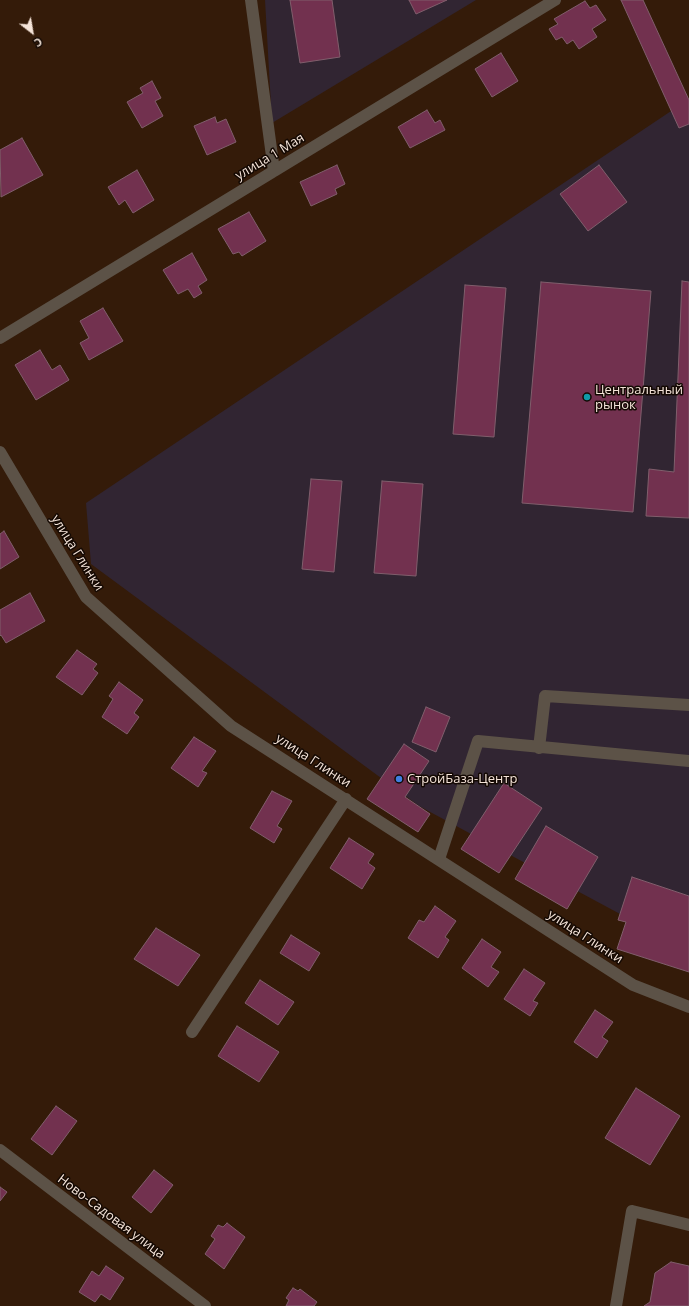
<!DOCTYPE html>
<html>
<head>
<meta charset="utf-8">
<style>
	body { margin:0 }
	#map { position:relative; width:689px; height:1306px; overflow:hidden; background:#341b09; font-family:"Open Sans",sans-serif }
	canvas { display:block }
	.north { position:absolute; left:12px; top:12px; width:40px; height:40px; -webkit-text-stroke:3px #140903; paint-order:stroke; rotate:149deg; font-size:11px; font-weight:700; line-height:16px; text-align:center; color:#f5e4d9 }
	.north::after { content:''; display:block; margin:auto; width:14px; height:18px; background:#f5e4d9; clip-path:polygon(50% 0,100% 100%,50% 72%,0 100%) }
</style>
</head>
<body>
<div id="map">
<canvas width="689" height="1306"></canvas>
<div class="north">С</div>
</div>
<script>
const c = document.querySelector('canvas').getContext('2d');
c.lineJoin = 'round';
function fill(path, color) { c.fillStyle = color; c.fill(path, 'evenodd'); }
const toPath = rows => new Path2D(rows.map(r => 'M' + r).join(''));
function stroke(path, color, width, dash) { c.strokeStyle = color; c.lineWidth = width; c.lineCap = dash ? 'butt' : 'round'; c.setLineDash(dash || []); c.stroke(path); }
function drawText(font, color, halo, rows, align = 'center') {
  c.font = font + ' "Open Sans",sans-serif'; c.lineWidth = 3; c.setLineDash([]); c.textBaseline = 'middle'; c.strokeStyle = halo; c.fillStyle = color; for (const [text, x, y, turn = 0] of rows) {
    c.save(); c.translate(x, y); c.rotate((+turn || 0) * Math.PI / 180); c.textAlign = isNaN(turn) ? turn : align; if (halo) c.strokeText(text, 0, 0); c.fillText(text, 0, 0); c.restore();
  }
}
fill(toPath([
	[265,0,476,0,272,123],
	[689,99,689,951,419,806,91,564,86,503]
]), '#312532');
const building = toPath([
	[290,0,332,0,340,57,300,63,290,0],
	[409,0,447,0,416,14,409,0],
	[621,0,643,0,689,100,689,124,679,128,621,0],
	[585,1,590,8,596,5,606,20,592,29,597,37,579,49,573,40,567,44,562,37,556,40,549,29,558,24,554,19,585,1],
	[501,53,518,81,492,97,475,69,501,53],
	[152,81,161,98,155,101,163,116,142,128,127,102,143,93,140,88,152,81],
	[427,110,435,123,440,120,445,130,410,148,398,127,427,110],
	[215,117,217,123,226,119,236,142,207,155,194,126,215,117],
	[22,138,43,175,1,197,0,150,22,138],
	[337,165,345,184,335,189,337,194,311,206,300,182,337,165],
	[599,165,627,202,588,231,560,194,599,165],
	[137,170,154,200,133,213,125,200,119,205,108,187,137,170],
	[249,212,266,241,242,256,239,252,233,254,218,229,249,212],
	[192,253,207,280,198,286,202,293,194,298,188,289,178,294,163,270,192,253],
	[682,281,689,282,689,518,646,516,649,469,674,472,682,281],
	[541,282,651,291,633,512,522,503,541,282],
	[465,285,506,288,494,437,453,434,465,285],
	[103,308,123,341,89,360,80,343,89,338,80,321,103,308],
	[40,350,52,370,60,365,69,380,36,400,15,365,40,350],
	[311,479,342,481,334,572,302,569,311,479],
	[382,481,423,484,416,576,374,573,382,481],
	[4,531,19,557,0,569,0,534,4,531],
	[30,593,45,621,6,643,1,635,0,636,0,610,30,593],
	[77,650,97,664,93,669,98,673,82,695,56,677,77,650],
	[119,682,143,700,134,713,139,717,127,734,102,717,113,699,109,696,119,682],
	[426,707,450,717,436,752,412,742,426,707],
	[194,737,216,751,202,771,207,773,198,787,171,768,194,737],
	[404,744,429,761,405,797,430,814,418,832,367,799,404,744],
	[504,783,542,808,499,873,461,849,504,783],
	[272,791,292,801,277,826,282,829,274,843,250,828,272,791],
	[546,826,598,857,567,909,515,879,546,826],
	[349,838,374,854,368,863,375,868,362,889,330,868,349,838],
	[632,877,689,896,689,972,617,949,626,922,618,920,632,877],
	[435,906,456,921,445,937,449,940,438,958,408,938,419,920,424,922,435,906],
	[156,928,200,955,178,986,134,959,156,928],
	[291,935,320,953,309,971,280,953,291,935],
	[482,939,501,952,491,967,499,972,488,987,462,968,482,939],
	[524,969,545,983,533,1001,538,1003,530,1016,504,999,524,969],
	[260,980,294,1002,278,1025,245,1003,260,980],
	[595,1010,613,1022,602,1037,608,1041,597,1058,574,1042,595,1010],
	[237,1026,279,1052,259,1082,218,1056,237,1026],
	[636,1088,680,1116,650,1165,605,1138,636,1088],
	[56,1106,77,1121,52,1155,31,1139,56,1106],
	[154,1170,173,1185,151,1213,132,1197,154,1170],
	[0,1187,7,1192,0,1201,0,1187],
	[227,1223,245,1237,224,1269,205,1254,215,1239,211,1236,218,1225,223,1227,227,1223],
	[671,1262,689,1266,689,1306,644,1306,650,1302,655,1273,671,1262],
	[106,1266,124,1278,110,1300,101,1294,95,1302,79,1292,92,1271,99,1276,106,1266],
	[293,1288,298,1291,300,1289,317,1302,314,1306,286,1306,289,1300,286,1298,293,1288]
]);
fill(building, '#72314f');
stroke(building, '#805e6c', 1);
stroke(toPath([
	[251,0,274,171],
	[0,338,555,0],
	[0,452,86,597,231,726,633,985,689,1007],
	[539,748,545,696,689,705],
	[439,859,478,741,689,761],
	[192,1032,346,799],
	[0,1150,205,1306],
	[616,1306,632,1211,689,1225]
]), '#5c5247', 12);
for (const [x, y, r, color] of [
	[587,397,4,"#0f9aa8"],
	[399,779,4,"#3f7fe0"]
]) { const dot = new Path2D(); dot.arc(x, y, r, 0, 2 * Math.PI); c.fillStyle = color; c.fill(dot); stroke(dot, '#140903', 1.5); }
drawText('13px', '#f5e4d9', '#140903', [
	["улица 1 Мая",270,157,-31],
	["улица Глинки",77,553,58],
	["улица Глинки",313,761,33],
	["улица Глинки",585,937,33],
	["Ново-Садовая улица",111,1217,37]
]);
drawText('13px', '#f5e4d9', '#140903', [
	["Центральный",595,390],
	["рынок",595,405],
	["СтройБаза-Центр",407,779]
], 'left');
</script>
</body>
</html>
